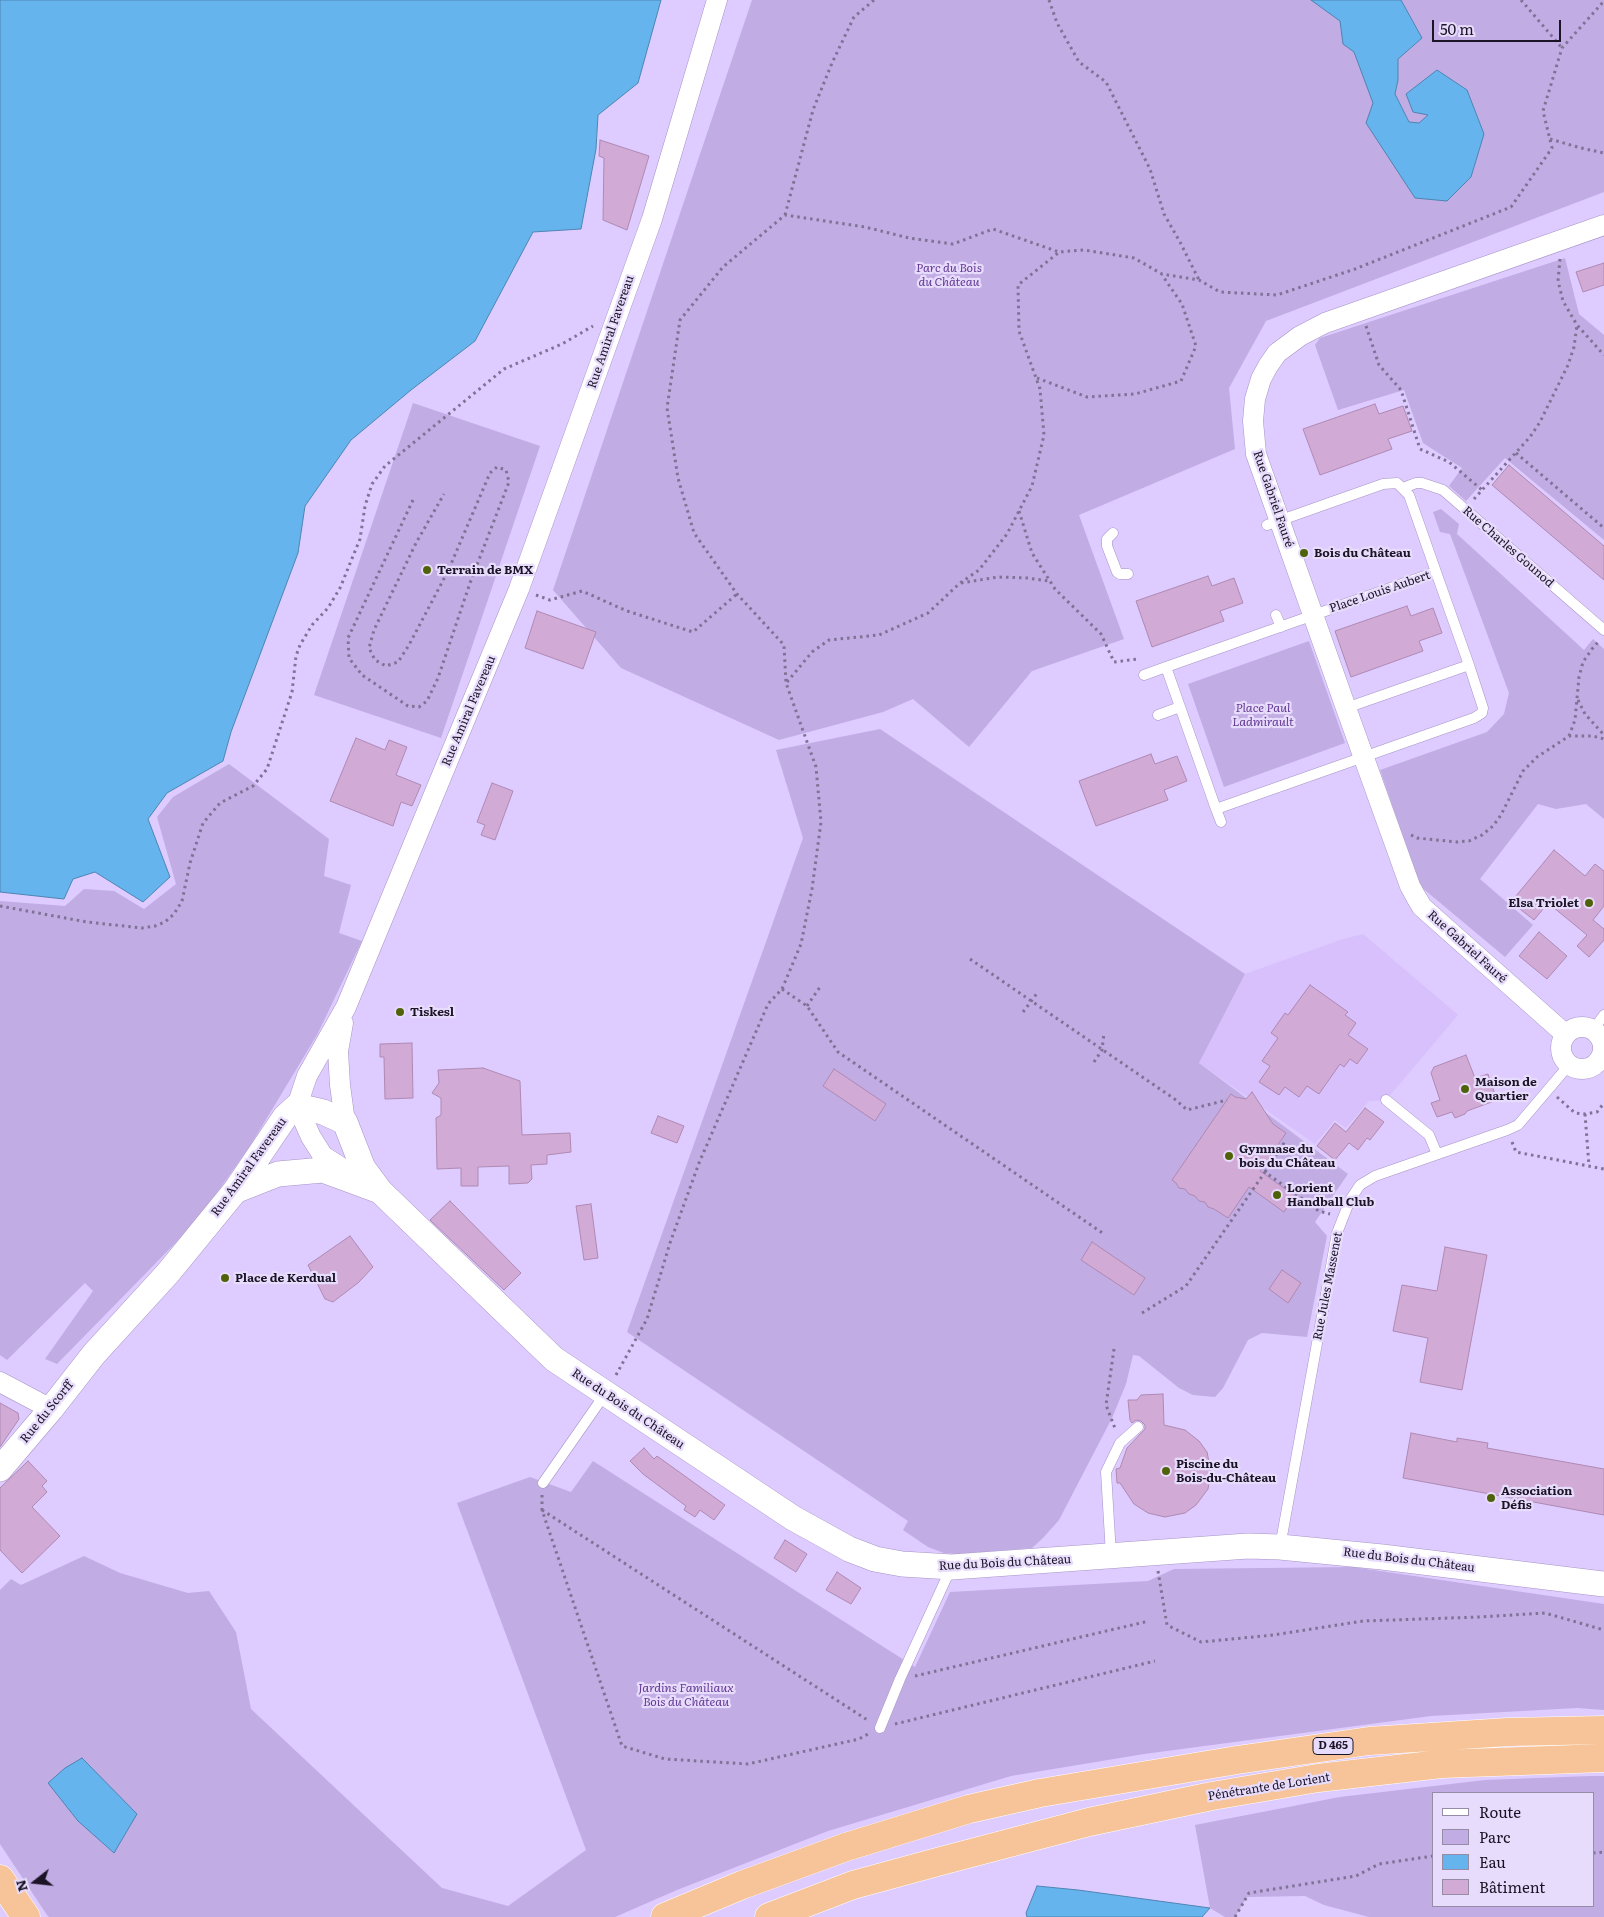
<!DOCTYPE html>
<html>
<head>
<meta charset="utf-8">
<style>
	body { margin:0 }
	#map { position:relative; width:1604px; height:1917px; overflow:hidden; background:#decbff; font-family:Literata,serif }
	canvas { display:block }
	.legend { position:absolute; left:1432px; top:1792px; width:162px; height:115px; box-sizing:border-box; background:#e8dcfc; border:1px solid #968ca6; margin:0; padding:6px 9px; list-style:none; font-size:15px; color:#1b1426 }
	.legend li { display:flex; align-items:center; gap:10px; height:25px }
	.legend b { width:25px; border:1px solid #968ca6 }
	.north { position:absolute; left:10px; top:1857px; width:50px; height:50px; -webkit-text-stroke:4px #e8dcfc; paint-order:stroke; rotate:254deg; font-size:14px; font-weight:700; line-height:20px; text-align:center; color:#1b1426 }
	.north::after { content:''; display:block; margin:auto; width:18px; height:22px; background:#1b1426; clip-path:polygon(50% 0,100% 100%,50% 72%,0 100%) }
	.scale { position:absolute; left:1432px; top:20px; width:129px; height:22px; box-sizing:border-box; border:2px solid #1b1426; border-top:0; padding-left:6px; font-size:15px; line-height:18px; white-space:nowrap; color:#1b1426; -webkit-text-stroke:4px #e8dcfc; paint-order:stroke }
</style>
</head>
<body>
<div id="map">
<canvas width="1604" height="1917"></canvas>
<ul class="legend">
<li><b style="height:6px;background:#fff"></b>Route</li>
<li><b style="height:14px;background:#c1ace4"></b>Parc</li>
<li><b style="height:14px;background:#65b4ee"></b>Eau</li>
<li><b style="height:14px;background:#d1abd6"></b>Bâtiment</li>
</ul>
<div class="north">N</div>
<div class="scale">50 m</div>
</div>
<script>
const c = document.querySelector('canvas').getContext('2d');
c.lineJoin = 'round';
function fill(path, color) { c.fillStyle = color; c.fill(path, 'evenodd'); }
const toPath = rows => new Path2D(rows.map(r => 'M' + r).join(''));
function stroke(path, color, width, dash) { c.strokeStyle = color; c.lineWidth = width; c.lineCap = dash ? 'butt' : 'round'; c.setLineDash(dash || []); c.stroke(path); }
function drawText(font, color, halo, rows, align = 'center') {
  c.font = font + ' Literata,serif'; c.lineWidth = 4.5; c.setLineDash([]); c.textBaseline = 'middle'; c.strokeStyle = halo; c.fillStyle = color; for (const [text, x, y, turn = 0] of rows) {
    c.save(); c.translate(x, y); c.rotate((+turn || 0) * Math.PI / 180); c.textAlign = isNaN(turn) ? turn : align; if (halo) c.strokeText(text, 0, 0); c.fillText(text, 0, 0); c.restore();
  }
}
fill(toPath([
	[1363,934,1458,1015,1386,1100,1369,1101,1346,1128,1335,1120,1315,1144,1199,1063,1245,974,1343,939]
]), '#d7c0fb');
fill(toPath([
	[752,0,1604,0,1604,192,1266,321,1229,388,1235,449,1079,515,1124,639,1032,671,969,747,913,699,883,712,779,740,621,668,553,590],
	[1565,258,1579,314,1604,335,1604,540,1505,458,1466,501,1449,486,1462,468,1423,443,1404,390,1338,410,1315,345,1320,338],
	[413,403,540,446,441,738,314,695],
	[1441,509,1459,524,1457,534,1584,650,1593,639,1604,649,1604,819,1586,804,1556,809,1538,804,1480,879,1533,925,1505,957,1420,886,1380,770,1487,732,1504,714,1509,693,1450,534,1440,532,1433,512],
	[1309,641,1345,743,1224,787,1188,684],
	[880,729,1245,974,1199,1063,1348,1174,1315,1222,1327,1236,1307,1337,1262,1333,1248,1340,1223,1388,1215,1397,1193,1395,1179,1388,1139,1356,1133,1355,1126,1384,1112,1418,1059,1520,1043,1538,1032,1548,958,1554,944,1553,928,1547,903,1530,908,1521,627,1332,803,838,776,750],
	[229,764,329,839,324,876,351,885,339,933,362,941,317,1035,250,1146,197,1221,57,1364,45,1359,93,1291,85,1283,7,1360,0,1355,0,901,65,906,84,889,114,891,144,909,176,884,157,817,173,797],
	[593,1461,915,1667,950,1592,1148,1581,1174,1569,1353,1567,1604,1604,1604,1710,1577,1708,1431,1716,1144,1754,1011,1776,828,1831,677,1890,615,1917,49,1917,47,1915,0,1844,0,1590,11,1579,21,1585,84,1556,120,1573,188,1593,209,1591,236,1632,251,1709,442,1888,508,1906,586,1850,457,1503,530,1477,571,1492],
	[1591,1776,1604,1776,1604,1917,1369,1917,1324,1905,1305,1896,1247,1897,1235,1917,1225,1917,1210,1908,1195,1825,1340,1797,1485,1780],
	[1593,1793,1593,1906,1433,1906,1433,1793]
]), '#c1ace4');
const water = toPath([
	[0,0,661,0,638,83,598,115,596,149,581,229,533,232,475,341,411,390,351,440,305,506,298,553,231,732,223,761,167,793,148,819,170,877,143,902,95,872,73,879,64,899,0,892,0,0],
	[1311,0,1401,0,1422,38,1398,59,1398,80,1395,94,1409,122,1419,123,1428,115,1413,112,1406,94,1437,70,1467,90,1484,134,1471,177,1447,201,1415,198,1366,123,1373,103,1354,52,1343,44,1340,21,1311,0],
	[82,1758,137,1814,114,1853,78,1821,48,1783,65,1768,82,1758],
	[1037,1886,1078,1890,1210,1908,1202,1917,1027,1917,1026,1913,1037,1886]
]);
fill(water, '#65b4ee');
stroke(water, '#4f84b2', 1);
const building = toPath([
	[600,140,649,156,627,230,603,220,604,158,599,156,600,140],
	[1604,263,1604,285,1583,292,1576,272,1604,263],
	[1375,404,1379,414,1403,406,1412,431,1388,439,1392,449,1320,475,1303,429,1375,404],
	[1509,465,1604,546,1604,580,1492,485,1509,465],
	[1208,576,1212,586,1234,578,1243,603,1220,611,1224,621,1152,647,1136,601,1208,576],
	[1407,606,1411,616,1433,608,1442,633,1419,641,1423,651,1351,677,1335,631,1407,606],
	[537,611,596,632,583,669,525,648,537,611],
	[356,738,385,750,389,740,407,747,396,775,421,785,412,806,401,802,393,826,330,801,356,738],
	[1151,754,1155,764,1177,756,1187,781,1164,790,1168,800,1096,826,1079,781,1151,754],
	[492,783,513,791,495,840,481,835,485,825,477,822,492,783],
	[1554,850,1585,876,1595,864,1604,871,1604,906,1593,920,1604,929,1604,940,1589,957,1577,946,1587,935,1548,903,1534,920,1511,902,1554,850],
	[1539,932,1567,956,1547,979,1519,956,1539,932],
	[1310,985,1348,1012,1345,1015,1356,1023,1348,1035,1368,1049,1357,1064,1350,1059,1344,1067,1340,1064,1319,1094,1307,1086,1299,1097,1285,1087,1279,1095,1259,1082,1270,1066,1262,1061,1278,1038,1271,1033,1285,1013,1288,1015,1310,985],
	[412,1043,413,1098,385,1099,384,1057,380,1057,380,1044,412,1043],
	[1466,1055,1475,1078,1488,1074,1497,1100,1467,1111,1465,1114,1455,1118,1452,1112,1437,1117,1431,1103,1440,1100,1431,1073,1434,1067,1466,1055],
	[483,1068,520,1081,522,1135,570,1133,571,1152,547,1155,547,1164,531,1165,532,1179,528,1183,509,1184,509,1166,478,1167,478,1186,461,1186,461,1168,437,1169,436,1118,441,1115,441,1098,432,1093,439,1083,438,1070,483,1068],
	[834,1069,886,1104,875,1121,823,1086,834,1069],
	[1252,1092,1273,1124,1286,1133,1260,1171,1295,1196,1284,1212,1249,1187,1228,1218,1214,1209,1208,1207,1205,1202,1199,1201,1195,1196,1189,1194,1185,1189,1179,1188,1176,1183,1172,1180,1231,1094,1235,1097,1246,1099,1252,1092],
	[1365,1108,1384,1122,1370,1140,1367,1138,1358,1150,1349,1143,1335,1160,1317,1146,1335,1123,1346,1132,1365,1108],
	[658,1116,684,1126,677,1143,651,1133,658,1116],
	[450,1201,521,1273,504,1290,430,1220,450,1201],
	[591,1204,598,1258,584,1260,576,1206,591,1204],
	[350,1236,373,1267,359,1282,333,1302,325,1299,308,1265,350,1236],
	[1092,1242,1145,1278,1134,1295,1081,1260,1092,1242],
	[1445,1247,1487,1255,1462,1390,1420,1382,1428,1338,1393,1331,1402,1285,1437,1291,1445,1247],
	[1282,1270,1301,1283,1288,1303,1269,1289,1282,1270],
	[1163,1394,1164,1425,1185,1430,1199,1441,1207,1452,1211,1472,1208,1489,1196,1505,1185,1513,1165,1517,1148,1513,1134,1504,1120,1483,1117,1483,1116,1469,1120,1468,1127,1448,1145,1429,1145,1425,1141,1421,1136,1420,1132,1423,1130,1420,1128,1400,1137,1400,1141,1395,1163,1394],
	[0,1403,18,1413,19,1419,0,1447,0,1403],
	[1411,1433,1457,1442,1457,1438,1488,1443,1487,1448,1604,1469,1604,1515,1403,1478,1411,1433],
	[644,1448,654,1459,657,1456,725,1505,714,1520,700,1510,695,1517,684,1510,686,1506,643,1474,630,1461,644,1448],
	[28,1461,47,1481,42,1486,47,1492,32,1507,60,1536,22,1573,0,1550,0,1488,28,1461],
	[785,1540,807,1554,796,1572,774,1558,785,1540],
	[837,1572,861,1588,851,1604,826,1590,837,1572]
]);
fill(building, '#d1abd6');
stroke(building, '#ae89b3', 1);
const service = toPath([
	[1403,488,1416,483,1422,483,1443,490,1604,630],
	[1267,525,1383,484,1397,483,1409,495,1436,572,1166,667,1216,809,1474,718,1482,713,1483,708,1469,665,1346,708],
	[1113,533,1107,539,1107,546,1117,572,1120,574,1128,574],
	[1436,572,1469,665],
	[1276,615,1281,627],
	[1144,675,1166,667],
	[1158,715,1180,707],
	[1216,809,1221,822],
	[1593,1030,1604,1015],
	[1386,1100,1429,1135,1437,1154],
	[543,1483,605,1394],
	[1280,1547,1337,1233,1350,1200,1360,1185,1375,1176,1507,1130,1518,1125,1569,1065],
	[1111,1555,1106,1472,1120,1443,1138,1427],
	[880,1728,900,1679,951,1568]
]);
const minor = toPath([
	[343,1023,338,1051,340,1085,345,1122],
	'1561 1048a21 21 0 1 1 42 0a21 21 0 1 1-42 0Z',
	[1565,1034,1422,907,1416,897,1410,886,1346,708,1256,454,1253,421,1255,399,1261,379,1268,366,1277,353,1300,336,1325,323,1604,225],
	[348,1172,323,1156,311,1137,297,1106,307,1076,346,1007,519,589,652,219,717,0],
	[0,1382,51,1409]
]);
const tertiary = toPath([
	[235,1191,278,1174,323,1170,380,1191],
	[0,1469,51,1409,94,1354,168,1273,235,1191,285,1117,297,1106,323,1112,345,1122,363,1168,380,1191,554,1359,793,1518,849,1549,875,1559,902,1564,952,1567,1248,1546,1280,1547,1382,1557,1604,1584]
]);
const trunk = toPath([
	[0,1879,26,1917],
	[665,1917,742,1885,846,1847,969,1809,1040,1793,1237,1760,1369,1741,1508,1732,1604,1730],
	[769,1917,853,1885,941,1861,1089,1822,1212,1796,1318,1778,1441,1764,1604,1758]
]);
stroke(service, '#a794c5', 11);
stroke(minor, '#a794c5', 21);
stroke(tertiary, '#a794c5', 26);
stroke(trunk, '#fff', 29);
stroke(toPath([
	[1049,0,1057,23,1079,62,1106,82,1150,169,1164,214,1180,242,1199,280],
	[1521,0,1562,48],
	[1550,139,1581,148,1604,153],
	[785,215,813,110,832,63,854,17,874,0],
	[1560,259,1558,281,1563,301,1577,325,1604,355],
	[1366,326,1379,365,1401,390,1420,449,1449,462,1482,490],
	[1037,378,1087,397,1135,394,1181,381,1196,346,1182,304,1162,275],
	[1516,453,1604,528],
	[1474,499,1530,437,1540,422,1568,365,1574,347,1577,325],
	[413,500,348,638,349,658,362,675,408,706,419,707,427,701,438,678,470,583,509,482,506,470,497,467,490,473,448,571,409,645,398,662,386,666,375,660,369,648,374,630,416,543,444,494],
	[1019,511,1032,553,1055,589,1101,634,1114,662,1138,659],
	[961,583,998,577,1027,578,1049,581],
	[536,595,550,600,582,591,627,611,693,632,737,594],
	[787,682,812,652,829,640,879,635,928,613,960,583,979,570,1007,534,1032,486,1044,435,1040,389,1019,331,1018,285,1058,253],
	[1578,700,1585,714,1604,735],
	[1569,736,1575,720,1579,677,1583,662,1592,649,1599,641],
	[1411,835,1417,838,1457,842,1469,841,1482,835,1493,826,1501,815,1523,771,1537,757,1569,736,1593,736,1604,739],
	[0,906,87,922,142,928,155,926,165,922,174,914,182,901,190,863,203,823,220,803,253,786,267,769,292,692,296,656,300,645,312,625,328,608,340,588,360,539,365,506,372,484,385,466,504,369,562,344,593,326],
	[970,959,1176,1100,1187,1110,1227,1100],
	[782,989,807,1006,838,1052,1104,1234],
	[807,1006,820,987],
	[1023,1012,1038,992],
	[1094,1062,1102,1050,1104,1033],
	[1557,1097,1575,1113,1585,1114,1597,1112,1604,1103],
	[1585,1114,1589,1166],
	[1512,1142,1516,1152,1604,1169],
	[1265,1172,1286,1140],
	[1142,1313,1186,1286,1265,1172,1319,1211,1330,1214],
	[1114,1349,1106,1405,1116,1431],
	[616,1375,647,1319,670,1243,699,1163,768,1004,782,989,801,944,812,889,821,822,816,767,786,683,784,645,737,594,694,533,678,478,667,408,680,320,723,267,785,215,865,227,909,238,953,244,993,229,1059,252,1084,250,1134,258,1162,274,1199,280,1220,292,1277,295,1355,269,1511,207,1552,148,1543,111,1562,48,1604,1],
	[542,1495,542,1510,622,1746,665,1759,748,1764,859,1739,870,1733],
	[542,1510,869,1721],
	[1158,1571,1167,1625,1201,1642,1273,1635,1363,1621,1479,1617,1545,1613,1604,1630],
	[915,1676,1149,1621],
	[895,1724,1155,1661],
	[1593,1853,1604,1852],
	[1235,1917,1249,1893,1356,1876,1379,1864,1433,1856]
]), '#7f7295', 3, [2.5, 4]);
stroke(service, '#fff', 10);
stroke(minor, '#fff', 20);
stroke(tertiary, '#fff', 25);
stroke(trunk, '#f6c498', 28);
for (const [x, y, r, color] of [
	[1304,553,5,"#4f6209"],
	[427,570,5,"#4f6209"],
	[1589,903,5,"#4f6209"],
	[400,1012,5,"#4f6209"],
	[1465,1089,5,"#4f6209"],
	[1229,1156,5,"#4f6209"],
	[1277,1195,5,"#4f6209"],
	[225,1278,5,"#4f6209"],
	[1166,1471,5,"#4f6209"],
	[1491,1498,5,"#4f6209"]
]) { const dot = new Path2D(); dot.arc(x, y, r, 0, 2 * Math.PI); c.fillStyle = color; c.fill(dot); stroke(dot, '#e8dcfc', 2); }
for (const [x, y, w] of [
	[1333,1746,40]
]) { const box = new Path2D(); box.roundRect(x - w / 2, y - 8.5, w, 17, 4); c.fillStyle = '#e8dcfc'; c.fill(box); stroke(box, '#1b1426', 1); }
drawText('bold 11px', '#1b1426', null, [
	["D 465",1333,1746]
]);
drawText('italic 12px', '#633994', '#e8dcfc', [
	["Parc du Bois",949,268],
	["du Château",949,282],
	["Place Paul",1263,708],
	["Ladmirault",1263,722],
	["Jardins Familiaux",686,1688],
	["Bois du Château",686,1702]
]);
drawText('12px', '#1b1426', '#e8dcfc', [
	["Rue Amiral Favereau",611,332,-71],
	["Rue Gabriel Fauré",1273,499,71],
	["Rue Charles Gounod",1508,547,41],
	["Place Louis Aubert",1380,592,-19],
	["Rue Amiral Favereau",469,711,-67],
	["Rue Gabriel Fauré",1467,947,42],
	["Rue Amiral Favereau",249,1167,-54],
	["Rue Jules Massenet",1328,1286,-79],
	["Rue du Bois du Château",628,1409,34],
	["Rue du Scorff",47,1412,-51],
	["Rue du Bois du Château",1409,1560,7],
	["Rue du Bois du Château",1005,1563,-3],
	["Pénétrante de Lorient",1269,1787,-9]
]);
drawText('bold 12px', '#1b1426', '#e8dcfc', [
	["Bois du Château",1314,553],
	["Terrain de BMX",437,570],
	["Elsa Triolet",1579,903,"right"],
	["Tiskesl",410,1012],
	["Maison de",1475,1082],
	["Quartier",1475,1096],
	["Gymnase du",1239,1149],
	["bois du Château",1239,1163],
	["Lorient",1287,1188],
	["Handball Club",1287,1202],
	["Place de Kerdual",235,1278],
	["Piscine du",1176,1464],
	["Bois-du-Château",1176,1478],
	["Association",1501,1491],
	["Défis",1501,1505]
], 'left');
</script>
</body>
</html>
